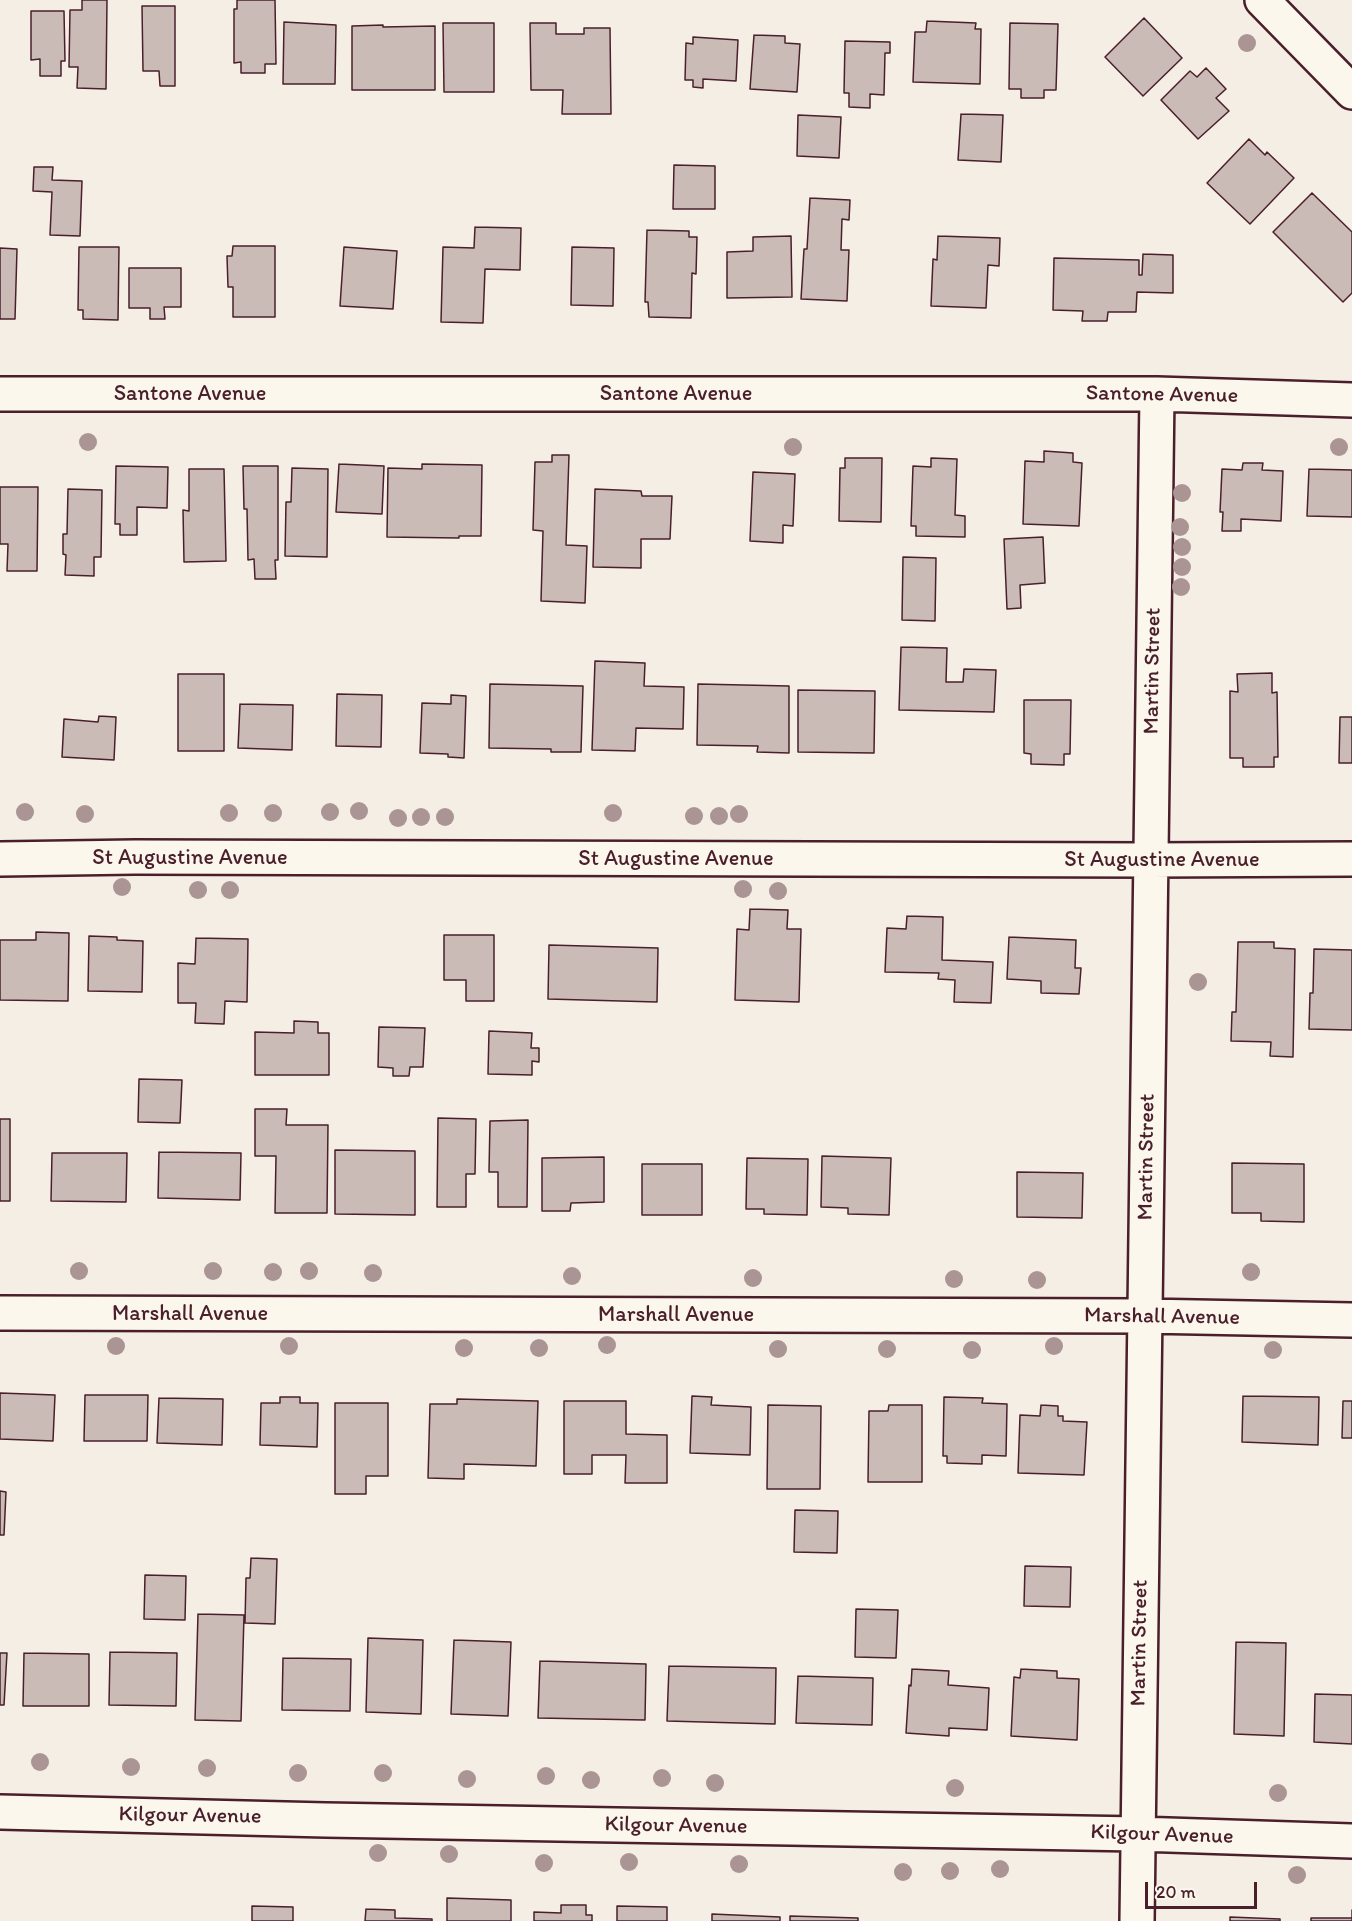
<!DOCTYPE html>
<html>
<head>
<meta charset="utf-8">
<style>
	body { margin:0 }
	#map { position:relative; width:1352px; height:1921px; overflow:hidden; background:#f4eee4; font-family:Itim,sans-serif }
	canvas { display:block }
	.scale { position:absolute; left:1145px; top:1882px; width:112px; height:27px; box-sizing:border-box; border:3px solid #4a1f2b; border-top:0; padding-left:8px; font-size:18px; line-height:21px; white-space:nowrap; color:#4a1f2b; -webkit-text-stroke:4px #fbf7ec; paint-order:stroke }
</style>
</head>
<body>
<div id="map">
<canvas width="1352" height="1921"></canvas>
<div class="scale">20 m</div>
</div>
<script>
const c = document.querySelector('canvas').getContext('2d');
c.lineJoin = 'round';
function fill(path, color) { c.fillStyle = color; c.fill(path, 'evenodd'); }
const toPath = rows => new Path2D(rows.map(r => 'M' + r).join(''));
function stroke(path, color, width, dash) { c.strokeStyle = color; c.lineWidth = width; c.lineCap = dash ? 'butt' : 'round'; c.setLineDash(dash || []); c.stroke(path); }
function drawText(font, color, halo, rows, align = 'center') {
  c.font = font + ' Itim,sans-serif'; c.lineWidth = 4.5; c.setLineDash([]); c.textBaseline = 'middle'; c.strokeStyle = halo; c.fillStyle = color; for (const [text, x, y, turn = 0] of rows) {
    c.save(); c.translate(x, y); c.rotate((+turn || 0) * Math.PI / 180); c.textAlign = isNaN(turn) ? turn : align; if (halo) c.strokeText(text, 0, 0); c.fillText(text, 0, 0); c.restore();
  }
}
const building = toPath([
	[82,0,107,0,106,89,77,88,78,67,69,67,70,10,82,10,82,0],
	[237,0,275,0,276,64,265,64,265,73,241,73,241,62,234,63,234,9,237,9,237,0],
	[142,6,175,6,175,86,160,86,159,71,143,71,142,6],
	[31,11,64,11,65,61,61,61,61,76,40,76,40,59,31,60,31,11],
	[1144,18,1182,58,1143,96,1105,57,1144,18],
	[927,21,976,23,975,29,981,29,980,84,913,82,915,32,926,32,927,21],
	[284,22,336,25,335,84,283,84,284,22],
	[443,23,494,23,494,92,444,92,443,23],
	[530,23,556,23,556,34,584,34,584,28,610,28,611,114,562,114,563,90,531,90,530,23],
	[1010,23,1058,24,1056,90,1044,90,1044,98,1021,98,1021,89,1009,89,1010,23],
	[383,25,383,27,435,26,435,90,352,90,352,26,383,25],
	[754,35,785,36,785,43,800,44,797,92,750,89,754,35],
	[693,37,738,40,736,81,703,79,703,88,693,87,693,80,685,80,686,43,693,44,693,37],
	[845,41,890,42,890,53,885,53,884,95,870,94,870,108,849,107,849,93,844,93,845,41],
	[1206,68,1226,89,1216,98,1229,111,1198,139,1161,100,1190,71,1197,77,1206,68],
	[961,114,1003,115,1001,162,958,160,961,114],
	[798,115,841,117,839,158,797,156,798,115],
	[1249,139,1265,155,1267,152,1294,178,1250,224,1207,183,1249,139],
	[674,165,715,166,715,209,673,209,674,165],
	[34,167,53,167,52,180,82,181,80,236,50,235,52,192,33,191,34,167],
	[1312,193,1352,232,1352,293,1343,302,1273,232,1312,193],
	[810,198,850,200,849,220,842,219,841,250,849,250,847,301,801,299,804,249,807,249,810,198],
	[475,227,521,228,520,270,485,269,483,323,441,322,443,247,474,248,475,227],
	[647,230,689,231,689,237,697,237,696,274,692,273,691,318,649,317,648,302,645,302,647,230],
	[791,236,792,297,727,298,727,252,753,251,753,237,791,236],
	[938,236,1000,238,999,266,988,265,986,308,931,306,933,259,937,260,938,236],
	[233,246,275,246,275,317,233,317,233,287,228,287,227,256,232,256,233,246],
	[79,247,119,247,118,320,83,319,83,310,78,310,79,247],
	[344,247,397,251,393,309,340,306,344,247],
	[572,247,614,248,613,306,571,305,572,247],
	[0,248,17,249,15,319,0,319,0,248],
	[1143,254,1173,255,1173,293,1137,292,1136,312,1108,312,1107,321,1082,321,1083,311,1053,310,1054,258,1139,260,1139,275,1142,275,1143,254],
	[129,268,181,268,181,307,164,307,165,319,150,319,150,308,129,308,129,268],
	[1044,451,1073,453,1073,462,1082,463,1079,526,1023,524,1025,461,1044,462,1044,451],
	[552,455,569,455,566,545,587,546,585,603,541,601,543,531,533,530,535,462,552,462,552,455],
	[845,458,882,458,881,522,839,521,840,468,845,468,845,458],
	[931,458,957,459,955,515,965,516,965,537,916,536,916,526,911,526,913,466,931,467,931,458],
	[1243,463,1263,463,1262,470,1283,471,1281,521,1241,519,1241,531,1222,531,1223,512,1220,512,1222,469,1242,470,1243,463],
	[339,464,384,466,382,514,336,512,339,464],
	[422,464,482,465,481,536,459,536,459,538,387,537,388,468,422,469,422,464],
	[116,466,168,467,167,508,137,507,137,535,120,535,120,524,115,524,116,466],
	[243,466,278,466,278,560,275,560,276,579,255,579,254,559,248,560,247,509,244,509,243,466],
	[292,468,328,469,327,557,285,556,286,502,291,502,292,468],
	[189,469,224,469,226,561,184,562,183,510,189,511,189,469],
	[1309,469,1352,470,1352,517,1307,516,1309,469],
	[753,472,795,474,793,526,783,525,783,543,750,541,753,472],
	[0,487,38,487,37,571,7,571,8,544,0,544,0,487],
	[68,489,102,490,101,557,94,557,94,576,65,575,66,555,63,554,63,534,67,534,68,489],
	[595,489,641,491,642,496,672,496,670,539,641,539,641,568,593,567,595,489],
	[1043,537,1045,583,1020,585,1021,608,1007,609,1004,539,1043,537],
	[903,557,936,558,935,621,902,620,903,557],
	[901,647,947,648,946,682,963,682,964,669,996,670,994,712,899,710,901,647],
	[595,661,645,663,644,686,684,687,683,729,636,728,635,751,592,750,595,661],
	[1272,673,1272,693,1277,692,1278,757,1274,757,1274,767,1243,767,1243,758,1230,758,1230,691,1238,692,1237,674,1272,673],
	[178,674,224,674,224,751,178,751,178,674],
	[490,684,583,686,581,752,551,752,551,749,489,748,490,684],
	[698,684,789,686,789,753,757,752,758,746,697,745,698,684],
	[798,690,875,691,874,753,798,752,798,690],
	[337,694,382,695,381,747,336,746,337,694],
	[451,695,466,696,464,758,448,757,448,754,420,753,422,703,451,704,451,695],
	[1024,700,1071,700,1070,754,1064,754,1064,765,1031,764,1031,754,1024,753,1024,700],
	[240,704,293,705,292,750,238,748,240,704],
	[99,716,116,717,114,760,62,757,64,719,98,722,99,716],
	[1340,717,1352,717,1352,763,1339,763,1340,717],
	[750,909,788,910,787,929,801,929,799,1002,735,1000,737,929,749,930,750,909],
	[907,916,943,917,942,960,993,962,991,1003,954,1002,955,980,938,979,939,973,885,972,887,928,906,929,907,916],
	[36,932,69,933,68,1001,0,1000,0,940,36,940,36,932],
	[444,935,494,935,494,1001,466,1001,466,980,444,980,444,935],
	[89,936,117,937,117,940,143,941,142,992,88,991,89,936],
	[1009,937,1076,940,1075,968,1081,968,1079,994,1041,993,1041,981,1007,979,1009,937],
	[196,938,248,939,247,1002,225,1001,224,1024,195,1023,196,1003,178,1003,178,963,195,964,196,938],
	[1238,942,1274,942,1274,948,1295,949,1293,1057,1270,1056,1271,1042,1231,1041,1232,1012,1236,1012,1238,942],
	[549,945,658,948,657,1002,548,999,549,945],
	[1314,949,1352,950,1352,1030,1309,1029,1310,993,1313,993,1314,949],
	[294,1021,318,1022,318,1033,329,1033,329,1075,255,1075,255,1032,294,1033,294,1021],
	[379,1027,425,1028,423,1067,410,1067,409,1076,393,1076,393,1068,378,1067,379,1027],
	[489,1031,532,1033,531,1048,539,1048,539,1062,532,1061,532,1075,488,1074,489,1031],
	[139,1079,182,1080,180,1123,138,1122,139,1079],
	[255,1109,287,1109,286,1125,328,1125,327,1213,275,1213,276,1156,255,1156,255,1109],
	[438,1118,476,1119,475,1174,466,1174,466,1207,437,1207,438,1118],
	[0,1119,10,1119,10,1201,0,1201,0,1119],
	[528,1120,527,1207,498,1207,498,1172,489,1172,490,1121,528,1120],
	[335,1150,415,1151,415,1215,335,1214,335,1150],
	[159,1152,241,1153,240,1200,158,1198,159,1152],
	[52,1153,127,1153,126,1202,51,1201,52,1153],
	[822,1156,891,1158,889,1215,848,1214,848,1208,821,1207,822,1156],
	[604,1157,604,1202,571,1203,570,1211,542,1211,542,1158,604,1157],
	[747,1158,808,1159,807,1215,764,1214,764,1209,746,1209,747,1158],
	[1232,1163,1304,1164,1304,1222,1261,1221,1261,1213,1232,1213,1232,1163],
	[642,1164,702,1164,702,1215,642,1215,642,1164],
	[1017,1172,1083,1173,1082,1218,1017,1217,1017,1172],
	[0,1393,55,1395,53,1441,0,1439,0,1393],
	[85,1395,148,1395,147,1441,84,1441,85,1395],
	[692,1396,712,1397,711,1405,751,1407,750,1455,690,1453,692,1396],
	[1243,1396,1319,1397,1318,1445,1242,1442,1243,1396],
	[280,1397,300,1397,300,1403,318,1403,317,1447,260,1445,261,1403,280,1403,280,1397],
	[944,1397,983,1398,982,1403,1007,1404,1006,1456,982,1455,982,1464,947,1463,947,1456,943,1456,944,1397],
	[159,1398,223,1399,222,1445,157,1443,159,1398],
	[457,1399,538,1401,536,1466,464,1464,464,1479,428,1478,430,1404,457,1404,457,1399],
	[564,1401,626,1401,626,1434,667,1435,667,1483,625,1483,626,1455,592,1455,592,1474,564,1474,564,1401],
	[1343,1401,1352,1401,1352,1438,1342,1438,1343,1401],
	[335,1403,388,1403,388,1476,366,1476,366,1494,335,1494,335,1403],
	[768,1405,821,1406,820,1489,767,1489,768,1405],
	[889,1405,922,1405,922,1482,868,1482,869,1411,888,1411,889,1405],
	[1041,1405,1058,1406,1058,1416,1063,1416,1063,1421,1087,1422,1084,1475,1018,1473,1020,1415,1040,1416,1041,1405],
	[0,1491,6,1492,4,1535,0,1535,0,1491],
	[795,1510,838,1511,837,1553,794,1552,795,1510],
	[251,1558,277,1559,275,1624,245,1623,246,1578,250,1578,251,1558],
	[1025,1566,1071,1567,1070,1607,1024,1606,1025,1566],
	[145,1575,186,1576,185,1620,144,1619,145,1575],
	[856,1609,898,1610,896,1658,855,1657,856,1609],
	[198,1614,244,1615,241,1721,195,1720,198,1614],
	[368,1638,423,1640,421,1714,366,1712,368,1638],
	[454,1640,511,1642,508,1716,451,1714,454,1640],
	[1236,1642,1286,1643,1284,1736,1234,1734,1236,1642],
	[110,1652,177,1653,176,1706,109,1705,110,1652],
	[0,1653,7,1653,4,1705,0,1705,0,1653],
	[24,1653,89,1654,89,1706,23,1706,24,1653],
	[283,1658,351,1659,350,1711,282,1710,283,1658],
	[540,1661,646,1664,645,1720,538,1718,540,1661],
	[669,1666,776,1668,775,1724,667,1721,669,1666],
	[912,1669,949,1671,948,1685,989,1688,987,1730,949,1728,949,1736,906,1733,909,1685,911,1686,912,1669],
	[1021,1669,1057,1671,1057,1678,1079,1679,1077,1740,1011,1736,1014,1677,1020,1678,1021,1669],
	[798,1676,873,1678,872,1725,796,1723,798,1676],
	[1315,1694,1352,1695,1352,1744,1314,1742,1315,1694],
	[447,1898,511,1900,511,1921,447,1921,447,1898],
	[561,1905,586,1905,586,1915,592,1915,592,1921,534,1921,534,1912,561,1913,561,1905],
	[252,1906,293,1907,293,1921,252,1921,252,1906],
	[617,1906,667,1907,667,1921,617,1921,617,1906],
	[366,1909,395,1910,395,1918,432,1919,432,1921,365,1921,366,1909],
	[1352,1910,1352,1921,1311,1921,1311,1918,1352,1918,1352,1910],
	[712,1914,780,1917,780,1921,712,1921,712,1914],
	[790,1916,858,1918,858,1921,790,1921,790,1916],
	[1230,1917,1280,1919,1280,1921,1230,1921,1230,1917]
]);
fill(building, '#cabbb6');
stroke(building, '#4a1f2b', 1.5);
const minor = toPath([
	[1262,0,1352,92],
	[0,394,1157,394,1352,400],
	[0,859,135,857,1150,860,1352,859],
	[0,1313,1145,1316,1352,1320],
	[0,1812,326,1820,1138,1834,1352,1841],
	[1137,1921,1157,394]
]);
stroke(minor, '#4a1f2b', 38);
stroke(minor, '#fbf7ec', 33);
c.fillStyle = '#aa9494';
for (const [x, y] of [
	[1247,43],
	[88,442],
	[793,447],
	[1339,447],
	[1182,493],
	[1180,527],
	[1182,547],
	[1182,567],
	[1181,587],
	[359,811],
	[25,812],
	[330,812],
	[229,813],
	[273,813],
	[613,813],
	[85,814],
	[739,814],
	[694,816],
	[719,816],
	[421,817],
	[445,817],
	[398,818],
	[122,887],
	[743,889],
	[198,890],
	[230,890],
	[778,891],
	[1198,982],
	[79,1271],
	[213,1271],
	[309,1271],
	[273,1272],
	[1251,1272],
	[373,1273],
	[572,1276],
	[753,1278],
	[954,1279],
	[1037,1280],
	[607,1345],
	[116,1346],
	[289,1346],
	[1054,1346],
	[464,1348],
	[539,1348],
	[778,1349],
	[887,1349],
	[972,1350],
	[1273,1350],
	[40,1762],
	[131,1767],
	[207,1768],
	[298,1773],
	[383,1773],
	[546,1776],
	[662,1778],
	[467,1779],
	[591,1780],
	[715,1783],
	[955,1788],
	[1278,1793],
	[378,1853],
	[449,1854],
	[629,1862],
	[544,1863],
	[739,1864],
	[1000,1869],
	[950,1871],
	[903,1872],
	[1297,1875]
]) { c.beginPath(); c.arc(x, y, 9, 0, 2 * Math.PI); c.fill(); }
drawText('22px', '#4a1f2b', '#fbf7ec', [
	["Santone Avenue",190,394],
	["Santone Avenue",676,394],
	["Santone Avenue",1162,395,1],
	["Martin Street",1153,671,-89],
	["St Augustine Avenue",190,858],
	["St Augustine Avenue",676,859],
	["St Augustine Avenue",1162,860],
	["Martin Street",1147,1157,-89],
	["Marshall Avenue",190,1314],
	["Marshall Avenue",676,1315],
	["Marshall Avenue",1162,1317,1],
	["Martin Street",1140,1643,-89],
	["Kilgour Avenue",190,1816,1],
	["Kilgour Avenue",676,1826,1],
	["Kilgour Avenue",1162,1835,2]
]);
</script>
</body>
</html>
